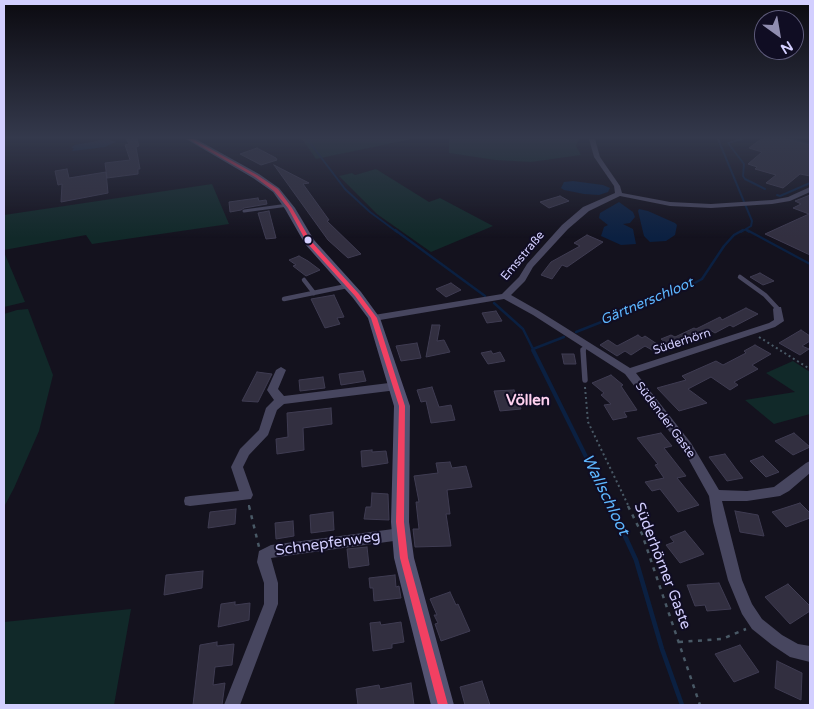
<!DOCTYPE html>
<html>
<head>
<meta charset="utf-8">
<style>
	body { margin:0 }
	#map { position:relative; width:814px; height:709px; overflow:hidden; background:#14121e; font-family:"Varela Round",sans-serif }
	canvas { display:block }
	.frame { position:absolute; inset:0; border:5px solid #d3cfff; pointer-events:none }
	.north { position:absolute; left:754px; top:10px; width:50px; height:50px; box-sizing:border-box; background:#100d23; border:1px solid #5e5b7b; border-radius:50%; rotate:148deg; font-size:14px; font-weight:700; line-height:20px; text-align:center; color:#d3cfff }
	.north::after { content:''; display:block; margin:auto; width:18px; height:22px; background:#908db0; clip-path:polygon(50% 0,100% 100%,50% 72%,0 100%) }
</style>
</head>
<body>
<div id="map">
<canvas width="814" height="709"></canvas>
<div class="frame"></div>
<div class="north">N</div>
</div>
<script>
const c = document.querySelector('canvas').getContext('2d');
c.lineJoin = 'round';
function fill(path, color) { c.fillStyle = color; c.fill(path, 'evenodd'); }
const toPath = rows => new Path2D(rows.map(r => 'M' + r).join(''));
function stroke(path, color, width, dash) { c.strokeStyle = color; c.lineWidth = width; c.lineCap = dash ? 'butt' : 'round'; c.setLineDash(dash || []); c.stroke(path); }
function drawText(font, color, halo, rows, align = 'center') {
  c.font = font + ' "Varela Round",sans-serif'; c.lineWidth = 4; c.setLineDash([]); c.textBaseline = 'middle'; c.strokeStyle = halo; c.fillStyle = color; for (const [text, x, y, turn = 0] of rows) {
    c.save(); c.translate(x, y); c.rotate((+turn || 0) * Math.PI / 180); c.textAlign = isNaN(turn) ? turn : align; if (halo) c.strokeText(text, 0, 0); c.fillText(text, 0, 0); c.restore();
  }
}
fill(toPath([
	[302,139,412,139,316,159],
	[449,139,579,139,576,146,581,155,531,162,495,160,449,153],
	[376,169,429,202,440,198,493,226,431,252,377,214,339,176,352,173,355,175],
	[212,184,229,224,92,244,86,235,4,250,4,215],
	[4,252,25,302,4,307],
	[28,309,53,375,39,431,14,488,4,507,4,314,17,310],
	[793,361,810,372,810,414,774,424,745,400,795,392,766,373],
	[131,609,114,705,4,705,4,622]
]), '#112929');
fill(toPath([
	[107,139,116,142,105,147,74,151,72,151,74,148,71,148,74,145],
	[573,181,603,185,610,188,608,192,599,195,584,194,564,190,561,188,564,182],
	[619,202,633,212,635,217,630,223,623,224,633,229,636,244,621,245,601,236,604,227,608,225,599,218,600,213],
	[639,209,648,211,675,223,677,225,675,235,666,241,650,242,644,236,638,211]
]), '#0b2041');
stroke(toPath([
	[307,139,345,189,370,212,397,232],
	[718,139,752,221,751,226,741,232],
	[742,139,728,143,744,164,743,176,745,179,765,189],
	[791,139,810,144],
	[777,195,780,196,810,183],
	[746,230,749,232]
]), '#0b2041', 2);
stroke(toPath([
	[395,230,485,296],
	[747,230,810,264],
	[494,303,523,329,534,351],
	[576,332,680,291,702,279,724,246,734,235,743,230],
	[533,349,564,337]
]), '#0b2041', 2.5);
stroke(toPath([
	[533,350,611,507]
]), '#0b2041', 4);
stroke(toPath([
	[611,506,636,560,662,649,682,705]
]), '#0b2041', 4.5);
const building = toPath([
	[126,139,137,139,139,146,136,147,140,169,138,169,138,174,107,178,105,163,130,160,125,145,129,144,126,139],
	[761,139,786,139,810,145,810,176,800,174,783,188,766,183,776,175,755,169,757,167,748,164,762,152,749,148,761,139],
	[257,148,276,158,277,160,261,165,240,154,257,148],
	[274,165,309,183,303,184,329,220,327,221,361,254,348,258,328,240,274,165],
	[67,169,69,178,106,172,108,193,61,202,62,184,58,185,55,171,67,169],
	[810,195,810,255,765,234,809,214,793,208,801,204,795,201,810,195],
	[560,196,569,201,549,208,540,202,560,196],
	[258,198,259,201,266,200,267,204,244,208,241,210,230,212,229,202,258,198],
	[269,211,276,238,266,239,258,213,269,211],
	[587,235,603,242,567,267,562,265,552,279,541,275,551,262,580,246,574,243,587,235],
	[299,256,308,261,320,270,306,276,293,266,296,265,289,260,299,256],
	[760,273,774,281,763,285,750,277,760,273],
	[451,283,461,290,446,297,436,289,451,283],
	[334,295,344,317,337,318,340,324,325,328,311,299,334,295],
	[746,308,758,314,733,327,730,325,715,333,710,330,673,348,661,339,671,335,675,337,694,328,696,329,720,317,722,320,746,308],
	[496,311,502,321,487,323,482,313,496,311],
	[432,325,440,325,437,341,444,340,450,352,426,357,432,325],
	[801,330,810,336,810,341,802,346,809,349,800,355,779,343,801,330],
	[638,335,642,338,645,336,660,346,652,350,645,346,631,355,625,351,617,356,600,345,608,340,617,346,638,335],
	[417,343,421,358,401,361,396,346,417,343],
	[755,345,771,354,752,365,758,369,734,382,738,385,730,390,711,377,688,389,707,403,679,411,657,388,686,380,682,376,716,361,723,365,746,353,744,351,755,345],
	[491,351,493,354,500,352,505,361,488,364,481,353,491,351],
	[562,354,574,354,576,364,564,364,562,354],
	[363,371,366,381,341,385,339,374,363,371],
	[257,372,272,374,258,402,242,401,257,372],
	[611,375,623,385,621,386,637,410,624,412,627,417,613,420,604,405,611,404,601,395,604,393,592,383,611,375],
	[323,377,325,388,300,391,299,380,323,377],
	[432,387,439,407,451,405,455,420,431,423,426,401,421,402,417,390,432,387],
	[514,390,521,409,500,411,494,391,514,390],
	[331,408,332,424,303,428,304,450,277,454,276,439,288,437,287,413,331,408],
	[661,433,672,446,664,448,686,476,677,478,699,505,678,512,660,489,652,491,645,482,664,478,655,465,658,464,637,438,661,433],
	[794,433,810,447,793,455,775,441,794,433],
	[372,450,372,452,386,451,388,463,362,467,361,451,372,450],
	[725,454,736,469,743,478,727,481,709,457,725,454],
	[763,456,779,472,766,477,750,461,763,456],
	[450,462,452,468,466,466,472,487,447,490,450,514,446,514,451,546,415,547,413,529,419,529,416,502,419,502,414,476,438,473,436,463,450,462],
	[372,493,388,494,389,520,364,519,366,507,371,507,372,493],
	[800,503,810,513,810,518,786,527,772,512,800,503],
	[236,509,235,524,208,528,210,512,236,509],
	[735,511,758,515,764,536,740,532,735,511],
	[333,512,334,530,311,533,310,515,333,512],
	[293,521,294,536,276,539,275,523,293,521],
	[685,531,704,554,680,563,666,545,674,542,670,537,685,531],
	[367,547,369,565,349,568,347,549,367,547],
	[203,571,202,588,164,595,166,575,203,571],
	[395,575,396,587,399,586,401,598,374,601,373,588,370,588,369,578,395,575],
	[719,583,731,609,707,611,705,605,695,606,687,585,719,583],
	[788,584,810,606,810,611,790,624,765,597,788,584],
	[450,592,456,605,458,604,470,631,441,641,435,624,438,623,434,615,437,615,430,599,450,592],
	[235,602,235,605,250,603,249,620,218,627,221,604,235,602],
	[380,622,381,625,401,622,404,642,392,644,392,648,373,651,370,623,380,622],
	[217,642,217,646,234,644,232,665,215,667,213,685,225,683,222,705,193,705,200,645,217,642],
	[740,645,759,672,734,682,715,654,740,645],
	[777,661,802,673,801,700,775,688,777,661],
	[482,681,490,705,465,705,460,687,482,681],
	[411,683,414,705,358,705,356,689,379,685,380,689,411,683]
]);
fill(building, '#322f40');
stroke(building, '#3f3c52', 1);
stroke(toPath([
	[759,337,810,369],
	[585,387,588,422,629,507],
	[249,505,249,507]
]), '#495966', 2, [2, 3]);
stroke(toPath([
	[249,506,259,547],
	[628,506,642,534,700,705],
	[679,642,722,639,746,629]
]), '#495966', 2.5, [4, 5.5]);
stroke(toPath([
	[244,211,288,205]
]), '#47465f', 3);
stroke(toPath([
	[740,277,765,295,778,309],
	[304,280,314,293],
	[284,299,347,286],
	[583,351,586,345]
]), '#47465f', 4.5);
stroke(toPath([
	[583,350,585,380]
]), '#47465f', 5.5);
fill(toPath([
	[589,139,595,139,600,157,620,186,622,193,670,202,711,204,772,200,788,197,810,187,810,192,790,201,772,204,711,208,670,206,620,196,589,211,568,229,533,267,525,281,511,295,539,311,630,368,769,323,774,320,773,309,775,307,781,307,784,321,775,327,636,373,691,443,719,490,747,491,774,487,806,463,810,461,810,473,789,491,780,496,747,501,722,501,742,580,752,604,762,619,782,635,798,644,810,646,810,662,790,657,772,645,752,629,742,614,728,580,713,522,709,496,683,449,625,374,533,315,504,299,374,321,369,318,374,315,502,294,519,277,527,264,562,225,583,207,615,193,614,186,594,157,589,139],
	[281,367,286,370,278,389,284,396,397,382,401,383,402,386,401,389,397,390,284,404,277,410,268,435,249,455,243,467,253,495,251,499,190,506,185,505,184,501,185,497,190,496,239,491,231,467,240,449,259,430,266,408,274,400,267,390,276,370,281,367],
	[401,528,406,530,408,534,406,538,401,540,271,558,278,583,278,604,240,705,224,705,264,604,264,583,257,562,259,551,271,545,401,528]
]), '#47465f');
fill(toPath([
	[186,139,196,139,259,174,279,188,295,208,314,240,361,292,380,318,410,406,409,522,414,558,454,705,431,705,394,558,391,522,394,406,368,318,353,298,305,244,285,209,273,192,253,178,186,139]
]), '#545372');
fill(toPath([
	[188,139,193,139,257,175,278,189,292,208,311,241,359,294,377,318,405,406,404,522,408,558,448,705,438,705,400,558,396,522,399,406,371,318,355,296,307,243,288,208,274,191,255,177,188,139]
]), '#f24062');
const sky = c.createLinearGradient(0, 0, 0, 238);
sky.addColorStop(0, '#0b0a10');
sky.addColorStop(0.58, '#34394c');
sky.addColorStop(1, '#34394c00');
c.fillStyle = sky;
c.fillRect(0, 0, 814, 238);
for (const [x, y, r, color] of [
	[308,240,4.5,"#d3cfff"]
]) { const dot = new Path2D(); dot.arc(x, y, r, 0, 2 * Math.PI); c.fillStyle = color; c.fill(dot); stroke(dot, '#100d23', 2); }
drawText('12px', '#d3cfff', '#100d23', [
	["Emsstraße",523,256,-50],
	["Süderhörn",682,342,-18],
	["Südender Gaste",665,420,53]
]);
drawText('italic 14px', '#5db7ff', '#100d23', [
	["Gärtnerschloot",647,302,-23]
]);
drawText('bold 15px', '#ffd1ef', '#100d23', [
	["Völlen",528,401]
]);
drawText('15px', '#d3cfff', '#100d23', [
	["Schnepfenweg",328,544,-8],
	["Süderhörner Gaste",662,566,69]
]);
drawText('italic 16px', '#5db7ff', '#100d23', [
	["Wallschloot",605,495,64]
]);
</script>
</body>
</html>
